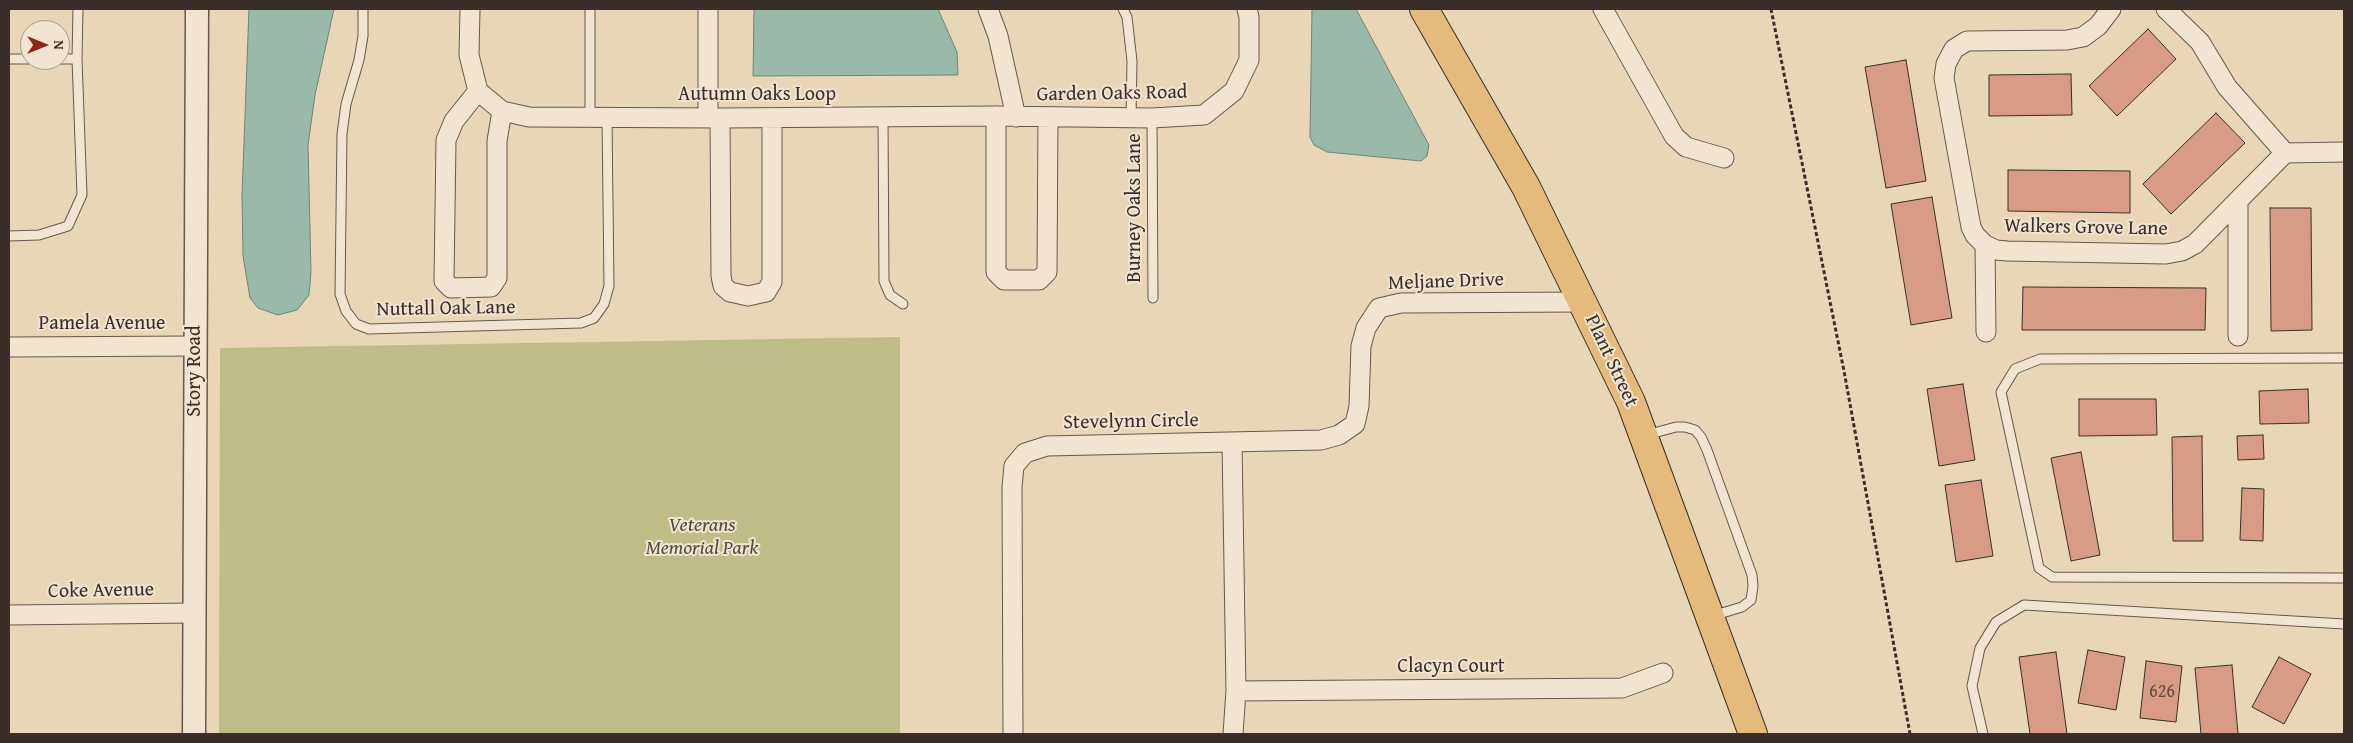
<!DOCTYPE html>
<html>
<head>
<meta charset="utf-8">
<style>
	body { margin:0 }
	#map { position:relative; width:2353px; height:743px; overflow:hidden; background:#e9d6b7; font-family:"Gentium Book Plus",serif }
	canvas { display:block }
	.frame { position:absolute; inset:0; border:10px solid #3a2f28; pointer-events:none }
	.north { position:absolute; left:20px; top:20px; width:50px; height:50px; box-sizing:border-box; background:#f1e4d0; border:1px solid #a89c8d; border-radius:50%; rotate:90deg; font-size:14px; font-weight:700; line-height:20px; text-align:center; color:#3a2f28 }
	.north::after { content:''; display:block; margin:auto; width:18px; height:22px; background:#8f2418; clip-path:polygon(50% 0,100% 100%,50% 72%,0 100%) }
</style>
</head>
<body>
<div id="map">
<canvas width="2353" height="743"></canvas>
<div class="frame"></div>
<div class="north">N</div>
</div>
<script>
const c = document.querySelector('canvas').getContext('2d');
c.lineJoin = 'round';
function fill(path, color) { c.fillStyle = color; c.fill(path, 'evenodd'); }
const toPath = rows => new Path2D(rows.map(r => 'M' + r).join(''));
function stroke(path, color, width, dash) { c.strokeStyle = color; c.lineWidth = width; c.lineCap = dash ? 'butt' : 'round'; c.setLineDash(dash || []); c.stroke(path); }
function drawText(font, color, halo, rows, align = 'center') {
  c.font = font + ' "Gentium Book Plus",serif'; c.lineWidth = 4; c.setLineDash([]); c.textBaseline = 'middle'; c.strokeStyle = halo; c.fillStyle = color; for (const [text, x, y, turn = 0] of rows) {
    c.save(); c.translate(x, y); c.rotate((+turn || 0) * Math.PI / 180); c.textAlign = isNaN(turn) ? turn : align; if (halo) c.strokeText(text, 0, 0); c.fillText(text, 0, 0); c.restore();
  }
}
fill(toPath([
	[900,337,900,734,219,734,220,348]
]), '#bebc89');
const water = toPath([
	[249,9,334,9,315,95,308,145,311,272,309,295,297,310,278,315,258,308,250,298,243,256,242,196,249,9],
	[754,9,938,9,957,52,958,75,753,76,754,9],
	[1312,9,1356,9,1429,145,1427,156,1421,161,1327,152,1314,145,1310,137,1312,9]
]);
fill(water, '#99baa9');
stroke(water, '#738275', 1);
const building = toPath([
	[2148,29,2176,59,2117,116,2089,86,2148,29],
	[1906,60,1926,181,1886,188,1865,67,1906,60],
	[2071,74,2072,115,1989,116,1989,75,2071,74],
	[2216,113,2245,143,2171,214,2143,184,2216,113],
	[2008,170,2130,171,2130,213,2008,211,2008,170],
	[1932,197,1952,318,1911,325,1891,204,1932,197],
	[2270,208,2311,208,2312,330,2271,331,2270,208],
	[2023,287,2206,288,2205,330,2022,330,2023,287],
	[1963,384,1975,460,1939,466,1927,389,1963,384],
	[2308,389,2309,423,2260,424,2259,391,2308,389],
	[2079,399,2156,399,2157,435,2079,436,2079,399],
	[2263,435,2264,459,2238,460,2237,436,2263,435],
	[2202,436,2203,541,2173,541,2172,437,2202,436],
	[2081,452,2100,555,2071,561,2051,458,2081,452],
	[1981,480,1993,556,1956,562,1945,485,1981,480],
	[2242,488,2264,489,2263,541,2240,540,2242,488],
	[2088,650,2125,657,2116,710,2078,703,2088,650],
	[2056,652,2067,734,2030,734,2019,657,2056,652],
	[2279,657,2311,674,2284,724,2252,707,2279,657],
	[2146,661,2182,666,2176,722,2140,718,2146,661],
	[2232,665,2238,734,2201,734,2195,668,2232,665]
]);
fill(building, '#d79b86');
stroke(building, '#3a2f28', 1);
const service = toPath([
	[363,9,363,36,359,60,346,104,342,134,340,294,346,311,356,324,369,329,581,323,594,318,604,304,609,286,607,118],
	[1123,9,1127,17,1132,61,1131,118],
	[9,59,30,59],
	[60,59,77,59],
	[883,117,884,281,890,295,903,304],
	[590,118,590,9],
	[1152,118,1153,298],
	[9,236,39,235,68,226,82,195,77,59,78,9],
	[2344,358,2040,359,2015,369,2001,392,2039,568,2052,577,2344,578],
	[1646,435,1676,427,1685,427,1695,430,1701,437,1707,450,1752,575,1753,586,1751,600,1742,607,1712,616],
	[1983,734,1972,686,1980,648,1996,622,2024,605,2344,624]
]);
const minor = toPath([
	[470,9,469,55,478,91,502,111,529,117,720,118,996,116,1152,118,1204,115,1234,91,1249,60,1249,17,1247,9],
	[988,9,998,36,1016,117],
	[1603,9,1674,136,1686,147,1724,158],
	[2111,9,2098,26,2083,37,2067,40,1967,41,1954,49,1946,64,1944,78,1971,227,1975,235,1985,245,1996,250,2007,251,2166,254,2182,251,2195,244,2285,153,2344,152],
	[2166,9,2200,42,2227,87,2285,153],
	[478,91,454,121,446,140,444,281,451,288,491,287,497,278,497,141,502,111],
	[996,116,996,272,1004,280,1039,280,1047,272,1048,117],
	[708,118,708,9],
	[720,118,721,276,723,286,730,292,748,296,766,292,772,282,772,118],
	[2238,201,2238,336],
	[1985,245,1986,332],
	[9,347,195,346],
	[1232,442,1236,691,1233,734],
	[9,615,194,613],
	[1236,691,1622,688,1663,673],
	[1013,734,1012,487,1014,466,1025,453,1047,446,1321,440,1339,435,1355,424,1359,406,1361,346,1366,328,1379,308,1401,303,1583,302]
]);
const tertiary = toPath([
	[194,734,197,9]
]);
const primary = toPath([
	[1424,9,1526,187,1631,402,1753,734]
]);
stroke(service, '#66594c', 11);
stroke(minor, '#66594c', 21);
stroke(tertiary, '#66594c', 25);
stroke(primary, '#3a2f28', 30);
stroke(toPath([
	[1771,9,1844,371,1910,734]
]), '#3a2f28', 3, [4, 2.5]);
stroke(service, '#f1e4d0', 9);
stroke(minor, '#f1e4d0', 19);
stroke(tertiary, '#f1e4d0', 22);
stroke(primary, '#e4bb7c', 28);
drawText('18px', '#614a40', null, [
	["626",2162,692]
]);
drawText('20px', '#3a2f28', '#f1e4d0', [
	["Garden Oaks Road",1112,94,-1],
	["Autumn Oaks Loop",757,95],
	["Burney Oaks Lane",1135,208,-90],
	["Walkers Grove Lane",2086,228,1],
	["Meljane Drive",1446,282,-2],
	["Nuttall Oak Lane",446,309,-1],
	["Pamela Avenue",102,324],
	["Plant Street",1611,361,65],
	["Story Road",195,371,-90],
	["Stevelynn Circle",1131,422,-1],
	["Coke Avenue",101,591,-1],
	["Clacyn Court",1451,667]
]);
drawText('italic 20px', '#544b3b', '#f1e4d0', [
	["Veterans",702,526],
	["Memorial Park",702,549]
]);
</script>
</body>
</html>
